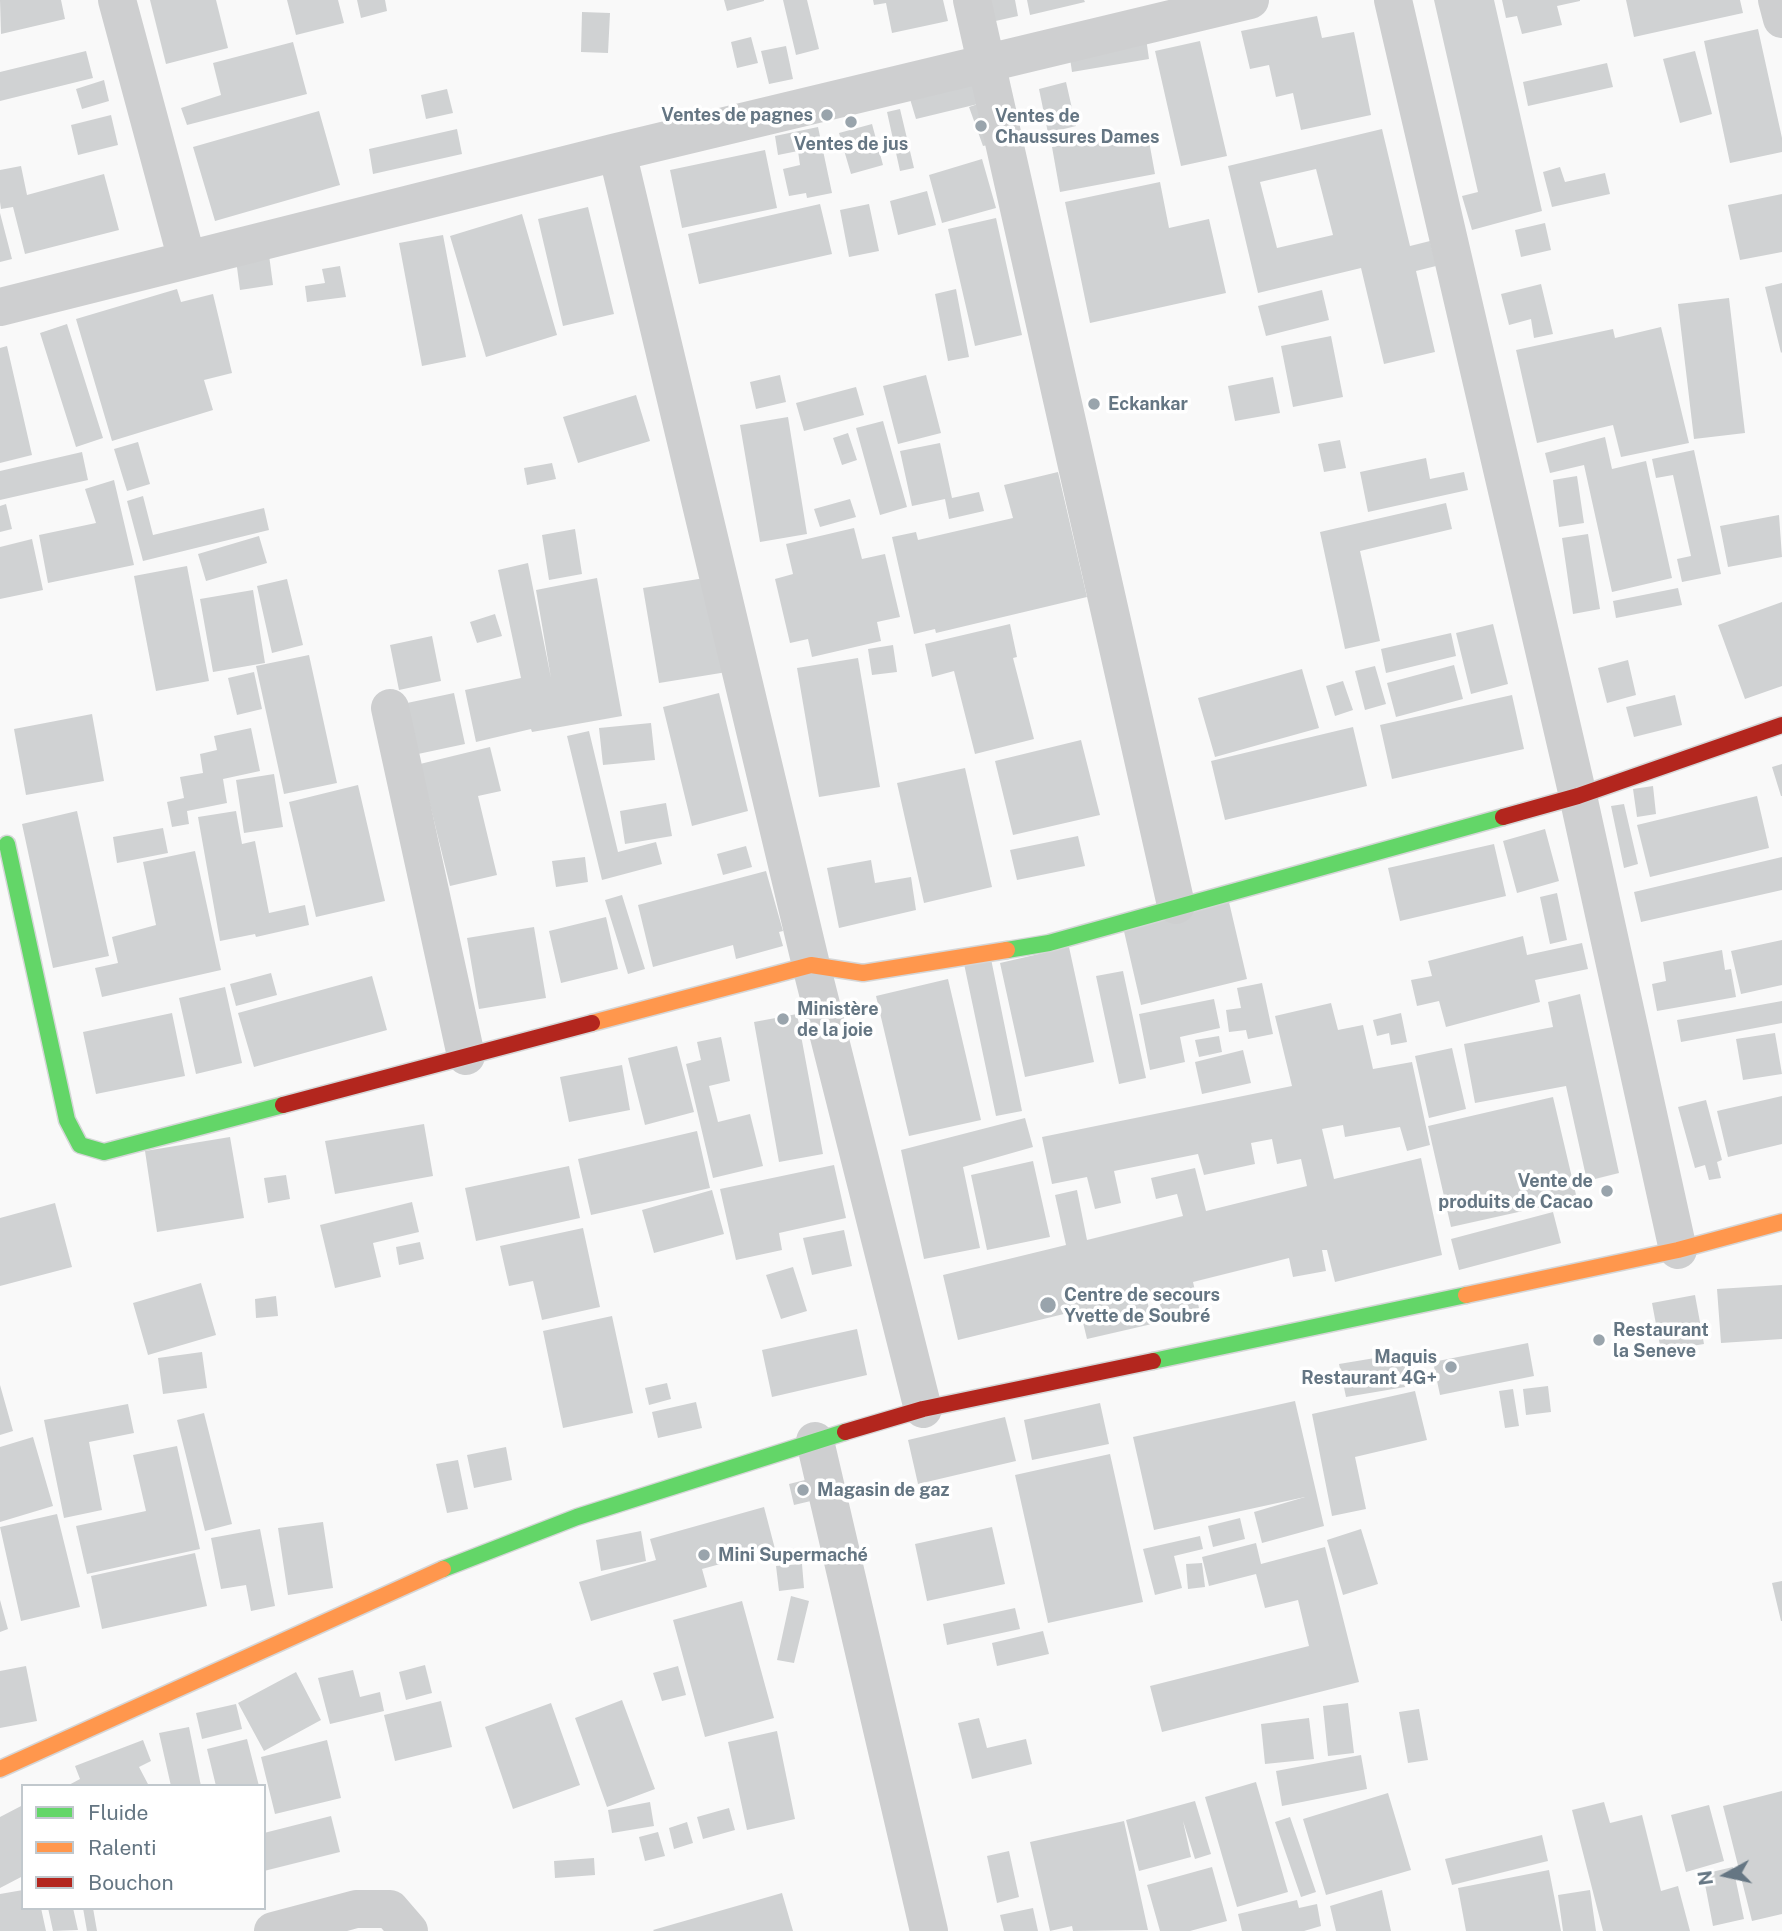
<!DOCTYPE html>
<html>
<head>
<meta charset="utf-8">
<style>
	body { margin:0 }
	#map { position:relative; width:1782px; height:1931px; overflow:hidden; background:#f9f9f9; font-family:"Public Sans",sans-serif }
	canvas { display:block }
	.legend { position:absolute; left:21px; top:1784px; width:245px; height:126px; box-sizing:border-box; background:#fff; border:2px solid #c1c8cd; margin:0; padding:9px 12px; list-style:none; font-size:21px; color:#657683 }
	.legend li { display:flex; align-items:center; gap:14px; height:35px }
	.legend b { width:35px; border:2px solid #c1c8cd }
	.north { position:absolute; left:1691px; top:1840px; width:70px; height:70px; -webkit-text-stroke:5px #fff; paint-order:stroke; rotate:262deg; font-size:19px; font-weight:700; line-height:28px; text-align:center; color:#657683 }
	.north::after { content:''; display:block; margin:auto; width:24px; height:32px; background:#657683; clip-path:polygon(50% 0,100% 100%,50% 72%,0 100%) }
</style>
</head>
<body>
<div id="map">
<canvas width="1782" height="1931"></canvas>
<ul class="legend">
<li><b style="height:9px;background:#63d668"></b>Fluide</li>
<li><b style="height:9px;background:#ff974d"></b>Ralenti</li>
<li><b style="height:9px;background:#b3261e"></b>Bouchon</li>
</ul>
<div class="north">N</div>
</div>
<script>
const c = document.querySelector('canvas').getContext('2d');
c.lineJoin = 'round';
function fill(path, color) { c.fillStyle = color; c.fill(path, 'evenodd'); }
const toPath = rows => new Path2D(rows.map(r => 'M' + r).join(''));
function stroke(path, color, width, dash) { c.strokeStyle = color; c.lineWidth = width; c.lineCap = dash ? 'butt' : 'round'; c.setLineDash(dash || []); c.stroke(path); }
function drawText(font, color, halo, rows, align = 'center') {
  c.font = font + ' "Public Sans",sans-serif'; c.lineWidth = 7; c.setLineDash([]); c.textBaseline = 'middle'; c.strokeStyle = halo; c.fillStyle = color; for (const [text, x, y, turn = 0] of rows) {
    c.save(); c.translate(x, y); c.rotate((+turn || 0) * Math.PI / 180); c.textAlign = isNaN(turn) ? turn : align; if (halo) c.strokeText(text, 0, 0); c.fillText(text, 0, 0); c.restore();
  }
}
fill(toPath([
	[0,0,61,0,65,19,1,34],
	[150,0,216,0,228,48,166,64],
	[287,0,338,0,344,23,296,35],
	[357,0,385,0,387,11,361,18],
	[724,0,764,0,764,1,727,11],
	[783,0,807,0,819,49,796,55],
	[873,0,943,0,948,21,892,33,886,3,874,5],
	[987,0,1015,0,1018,16,991,22],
	[1027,0,1084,0,1085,2,1030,15],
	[1434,0,1494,0,1542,211,1472,230,1462,196,1478,192],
	[1502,0,1580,0,1580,1,1557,6,1562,25,1522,34,1517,16,1506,18],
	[1626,0,1740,0,1743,13,1634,37],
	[582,12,610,13,608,53,581,52],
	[1317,16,1322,38,1354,32,1371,115,1301,130,1293,93,1276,97,1269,65,1250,69,1241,31],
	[1758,29,1782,138,1782,152,1730,163,1704,41],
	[751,37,758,63,737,68,731,42],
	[1146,38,1149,59,1072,72,1069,51],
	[1200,41,1227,156,1181,166,1155,51],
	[293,42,307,94,187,125,181,108,221,95,213,63],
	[786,46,793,79,769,84,761,51],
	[86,51,93,78,0,101,0,72],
	[1695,51,1712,114,1680,123,1663,59],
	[1607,63,1613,87,1528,106,1523,82],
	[104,80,109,101,82,109,76,89],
	[1066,82,1076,126,1048,133,1039,89],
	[973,84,992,144,983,146,969,107,978,104,916,119,910,99],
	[447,89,453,113,426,119,421,95],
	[900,109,914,168,900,171,887,112],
	[319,111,340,185,215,221,193,147],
	[111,115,118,145,78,155,71,125],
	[872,124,883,165,851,174,839,133],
	[818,127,832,193,807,198,806,193,789,196,783,169,800,165,798,151,778,155,775,136],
	[457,129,462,154,373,174,369,149],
	[1382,129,1410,246,1430,241,1436,266,1416,271,1435,352,1384,364,1361,268,1258,293,1228,166],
	[1316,169,1333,235,1277,248,1260,182],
	[1147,130,1155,174,1060,192,1052,147],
	[765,150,777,208,682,228,670,170],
	[982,159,996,208,942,223,929,175],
	[21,166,27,195,104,174,119,230,25,254,13,207,1,209,0,202,0,170],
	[1560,167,1565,182,1605,173,1610,194,1552,207,1543,172],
	[1160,182,1169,228,1209,219,1226,293,1090,323,1065,202],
	[927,191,936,225,898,235,890,201],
	[1782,194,1782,252,1740,260,1728,205],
	[820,204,832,254,699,284,688,234],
	[869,204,879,251,849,257,840,210],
	[588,207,614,314,563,326,538,219],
	[0,213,12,259,0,262],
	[522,214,557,335,486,357,450,236],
	[996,218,1022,335,975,346,948,229],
	[1545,223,1551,250,1521,257,1515,230],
	[443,235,466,357,422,366,399,243],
	[269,255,273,285,240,290,236,260],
	[340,266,346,297,307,302,305,286,325,283,322,269],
	[1782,283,1782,352,1781,353,1765,287],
	[1541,284,1553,334,1534,338,1531,319,1509,325,1501,294],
	[177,289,181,302,213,294,232,373,204,380,213,410,112,441,76,319],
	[956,289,969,357,948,361,935,294],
	[1322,290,1329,320,1266,336,1258,306],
	[1729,298,1745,433,1694,439,1678,304],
	[67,324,103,438,76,447,40,333],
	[1661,327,1689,443,1621,457,1613,425,1537,443,1516,350,1613,329,1615,338],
	[1331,336,1343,397,1293,407,1281,346],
	[7,346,32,455,0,463,0,348],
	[780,375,786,402,756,409,750,382],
	[926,375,941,433,898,444,883,386],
	[1273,377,1280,413,1235,421,1228,386],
	[856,387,864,415,804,431,796,403],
	[636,395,650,441,578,463,563,417],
	[788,417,807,534,760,542,740,425],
	[883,421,907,507,880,515,856,428],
	[848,433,857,460,842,465,833,438],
	[1605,437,1612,469,1646,461,1672,578,1612,592,1584,465,1550,473,1545,453],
	[1340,440,1346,468,1324,472,1318,444],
	[138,442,150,484,127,491,114,449],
	[940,443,952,498,979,492,984,511,949,519,945,499,912,506,900,451],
	[1694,450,1721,574,1682,582,1677,559,1691,556,1673,475,1656,478,1652,459],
	[82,452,88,480,0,500,0,471],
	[1426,458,1430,479,1464,472,1468,490,1368,512,1360,472],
	[552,463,556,479,527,485,524,468],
	[1058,472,1087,597,936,633,935,629,914,634,892,537,916,532,918,540,1013,518,1004,485],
	[1577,476,1584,523,1559,527,1553,480],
	[114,480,134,565,48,583,39,535,96,523,85,489],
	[143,496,153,535,264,508,269,530,143,561,127,501],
	[850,499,856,517,820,527,814,509],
	[1446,503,1452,529,1360,551,1380,641,1345,649,1320,532],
	[6,504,12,529,0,532,0,506],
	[1779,515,1782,557,1728,567,1720,526],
	[854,528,862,559,885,554,900,617,877,622,881,641,812,657,808,639,790,643,775,579,793,574,786,544],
	[575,529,582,574,549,580,542,535],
	[1588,534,1600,609,1573,614,1562,538],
	[259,536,267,563,206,581,198,554],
	[32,539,43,590,0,599,0,547],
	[528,563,551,678,536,590,597,578,622,716,532,732,531,729,476,742,465,690,521,678,498,570],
	[187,566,209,681,156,691,134,576],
	[711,577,727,672,659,683,643,588],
	[287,579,303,645,272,653,257,586],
	[1678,588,1682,605,1616,618,1613,601],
	[253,590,265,663,213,672,200,599],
	[1782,602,1782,686,1745,699,1718,625],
	[495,614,502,636,477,643,470,622],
	[1010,624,1017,657,1013,658,1034,739,975,754,954,671,932,677,925,644],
	[1493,624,1508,684,1471,694,1456,633],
	[1451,633,1456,656,1386,673,1381,649],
	[432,636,441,681,399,690,390,645],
	[893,645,897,672,872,675,868,649],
	[309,655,337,783,284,794,256,666],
	[858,658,880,787,819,797,797,668],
	[1628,660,1636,695,1607,703,1598,668],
	[1454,665,1463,699,1396,717,1387,683],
	[1375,666,1386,704,1365,710,1355,671],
	[1302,669,1319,728,1215,757,1198,698],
	[254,672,262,709,237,715,228,678],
	[1343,681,1353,710,1335,716,1326,686],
	[454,693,465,744,418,754,407,703],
	[719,693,748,811,692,826,663,707],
	[1512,695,1524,749,1392,779,1380,725],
	[1675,695,1682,725,1634,737,1626,707],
	[92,714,104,781,26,795,14,729],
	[651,723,655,760,603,765,599,728],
	[1353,727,1367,786,1225,820,1211,761],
	[251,728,260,771,223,779,227,803,187,811,189,824,172,827,167,802,184,798,180,777,203,773,200,754,217,750,214,736],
	[589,731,618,852,656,842,662,864,602,880,567,736],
	[1081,740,1100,815,1013,835,995,761],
	[490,747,501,791,478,796,497,875,450,886,420,764],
	[1782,764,1782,796,1781,796,1772,767],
	[965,768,992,887,924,903,897,783],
	[274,774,283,827,244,833,236,780],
	[358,785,385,901,316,917,289,802],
	[1653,786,1656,814,1637,817,1633,789],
	[1757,796,1769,848,1650,877,1637,825],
	[666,803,672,836,625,844,620,811],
	[1624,804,1638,864,1624,868,1611,806],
	[77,811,109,956,53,968,22,824],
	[236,811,242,844,255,841,269,913,305,905,309,925,256,937,255,934,220,941,198,817],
	[163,828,168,853,117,863,113,837],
	[1545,829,1559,881,1517,893,1503,841],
	[1078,836,1085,866,1017,880,1010,850],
	[1494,844,1506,896,1400,921,1388,868],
	[746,846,752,867,723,875,717,854],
	[195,851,221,970,102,997,95,968,118,963,112,937,156,925,143,862],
	[585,857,588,882,556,887,552,861],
	[1782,857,1782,890,1641,922,1634,892],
	[871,860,875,883,911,877,916,910,839,928,827,868],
	[766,871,783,931,779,932,783,946,736,959,733,945,653,967,638,905],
	[1557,893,1567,940,1550,944,1540,897],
	[622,895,645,969,628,974,605,900],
	[1229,902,1247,979,1141,1005,1123,927],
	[606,917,618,969,561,983,549,931],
	[534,927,546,998,479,1009,467,938],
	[1523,936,1527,955,1582,943,1588,969,1535,980,1540,1002,1446,1027,1439,1001,1417,1006,1411,980,1432,976,1428,961],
	[1782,940,1782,985,1741,994,1731,951],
	[1069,947,1094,1062,1025,1077,1000,963],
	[1722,950,1725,970,1731,969,1736,997,1657,1011,1652,984,1666,981,1663,962],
	[990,954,1022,1111,996,1116,963,959],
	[1123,971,1146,1078,1119,1084,1096,976],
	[271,973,277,995,236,1006,230,984],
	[372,976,387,1030,254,1067,238,1013],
	[948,979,981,1120,909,1136,876,996],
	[1262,983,1273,1034,1248,1039,1246,1030,1229,1032,1226,1010,1241,1008,1237,988],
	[225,987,242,1063,196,1074,179,998],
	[1580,994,1619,1173,1587,1181,1566,1086,1475,1103,1464,1044,1553,1027,1548,1002],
	[1214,999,1220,1028,1180,1037,1185,1062,1150,1070,1139,1014],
	[1782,1001,1782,1023,1681,1042,1677,1020],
	[1331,1003,1338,1030,1363,1025,1373,1069,1412,1062,1430,1145,1407,1151,1400,1127,1345,1137,1343,1125,1322,1129,1334,1179,1421,1158,1442,1255,1335,1282,1327,1250,1322,1250,1326,1271,1293,1277,1289,1258,1193,1282,1199,1308,1163,1317,1157,1291,1146,1294,1152,1324,1087,1339,1080,1310,958,1340,943,1275,1066,1245,1055,1195,1077,1190,1087,1240,1183,1216,1177,1194,1156,1199,1151,1178,1195,1168,1206,1211,1307,1186,1301,1159,1277,1164,1272,1139,1251,1143,1255,1164,1204,1175,1198,1154,1114,1171,1121,1203,1095,1209,1087,1177,1052,1184,1042,1137,1292,1086,1275,1016],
	[172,1013,185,1076,96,1094,83,1032],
	[1401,1013,1407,1042,1391,1045,1389,1033,1377,1036,1373,1020],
	[797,1014,823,1154,779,1162,754,1022],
	[1775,1033,1782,1074,1743,1080,1736,1039],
	[1219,1036,1222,1052,1199,1057,1195,1040],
	[721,1037,730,1081,709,1086,718,1122,750,1114,763,1166,713,1178,686,1064,701,1060,697,1042],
	[677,1046,694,1112,645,1125,628,1058],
	[1452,1048,1466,1109,1429,1118,1415,1056],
	[1243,1050,1251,1083,1202,1094,1195,1062],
	[622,1065,630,1110,569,1122,560,1077],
	[1782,1096,1782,1144,1728,1157,1717,1111],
	[1553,1097,1577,1199,1451,1227,1428,1126],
	[1706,1100,1722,1160,1717,1162,1721,1178,1709,1180,1705,1165,1695,1168,1678,1107],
	[1025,1118,1033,1147,963,1167,980,1248,924,1259,901,1150],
	[424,1124,433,1176,335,1194,325,1141],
	[697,1131,710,1188,591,1215,578,1159],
	[230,1137,244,1218,157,1232,145,1151],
	[1033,1161,1050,1237,987,1250,971,1175],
	[834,1165,846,1218,779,1233,782,1250,736,1260,720,1189],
	[569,1166,580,1218,476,1241,465,1188],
	[286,1175,290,1199,268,1203,264,1178],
	[712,1190,724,1234,654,1253,642,1210],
	[412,1202,419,1232,373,1243,381,1277,335,1288,320,1225],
	[55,1203,72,1267,0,1286,0,1218],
	[1553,1212,1561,1243,1459,1270,1451,1239],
	[583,1228,600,1307,542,1320,533,1281,509,1286,500,1246],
	[844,1230,852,1266,812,1275,803,1238],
	[420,1242,424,1259,399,1265,396,1247],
	[793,1267,807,1311,781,1319,766,1275],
	[201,1283,216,1335,148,1355,133,1303],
	[1782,1285,1782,1339,1721,1343,1717,1289],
	[1695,1295,1704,1344,1661,1351,1652,1303],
	[276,1296,278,1316,256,1318,255,1299],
	[612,1316,633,1413,563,1428,543,1331],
	[857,1329,867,1375,772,1397,762,1350],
	[1528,1343,1534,1376,1440,1395,1433,1362],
	[202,1352,207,1388,163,1394,158,1358],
	[1411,1352,1417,1385,1346,1397,1339,1364],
	[667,1383,671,1399,649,1405,645,1388],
	[0,1385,13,1431,0,1435],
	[1548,1386,1551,1412,1526,1415,1523,1389],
	[1513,1389,1519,1426,1505,1428,1499,1391],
	[1415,1391,1427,1440,1355,1457,1366,1509,1332,1516,1312,1414],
	[1295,1401,1324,1526,1262,1543,1254,1512,1305,1497,1154,1530,1133,1437],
	[696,1402,702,1428,658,1438,652,1412],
	[1100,1403,1109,1444,1032,1460,1024,1420],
	[128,1404,134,1433,89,1442,102,1510,64,1518,44,1420],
	[204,1413,232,1524,205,1531,177,1420],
	[1005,1417,1016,1461,918,1484,908,1440],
	[33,1437,53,1506,0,1522,0,1447],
	[177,1446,200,1549,87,1574,76,1526,146,1511,133,1455],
	[506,1447,512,1480,474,1488,467,1455],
	[1110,1454,1143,1602,1048,1623,1015,1475],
	[458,1460,468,1509,447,1513,436,1464],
	[809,1479,815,1500,794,1505,789,1484],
	[764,1507,775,1549,702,1569,707,1587,591,1621,579,1582,656,1560,650,1539],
	[57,1514,80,1607,21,1621,0,1527],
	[1240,1518,1245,1539,1213,1547,1208,1526],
	[323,1522,333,1588,288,1595,278,1528],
	[992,1527,1005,1584,927,1601,915,1544],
	[260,1529,275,1606,251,1611,246,1585,221,1589,211,1538],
	[1361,1529,1378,1584,1343,1595,1327,1540],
	[641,1531,646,1561,601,1571,596,1540],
	[1200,1536,1203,1549,1174,1556,1182,1588,1155,1595,1143,1549],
	[1256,1543,1261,1564,1325,1547,1359,1682,1162,1732,1150,1686,1309,1646,1298,1600,1265,1608,1256,1574,1209,1586,1202,1557],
	[195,1553,207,1606,102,1629,91,1576],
	[1202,1563,1205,1587,1188,1589,1186,1564],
	[802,1564,804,1588,779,1591,776,1566],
	[1782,1581,1782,1621,1781,1621,1772,1583],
	[791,1596,809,1601,794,1663,777,1660],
	[0,1600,8,1629,0,1632],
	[742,1601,774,1718,705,1737,673,1620],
	[1015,1608,1020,1629,947,1645,943,1624],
	[1043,1631,1049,1654,997,1666,992,1643],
	[425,1665,432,1693,406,1700,399,1672],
	[26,1666,37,1721,0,1728,0,1671],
	[678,1666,686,1695,662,1701,653,1673],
	[353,1670,360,1697,380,1692,384,1711,330,1724,318,1678],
	[296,1672,321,1720,264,1751,238,1703],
	[622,1700,655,1789,607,1807,575,1718],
	[441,1701,452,1747,395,1761,384,1715],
	[551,1703,580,1785,513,1809,485,1727],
	[1348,1703,1354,1753,1328,1756,1323,1706],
	[236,1704,242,1729,202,1739,196,1713],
	[1419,1709,1428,1760,1408,1763,1399,1712],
	[979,1718,987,1748,1026,1739,1032,1764,972,1779,958,1723],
	[1309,1718,1314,1759,1265,1764,1261,1724],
	[189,1727,201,1786,171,1786,159,1733],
	[777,1731,795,1819,747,1830,728,1742],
	[247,1739,259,1786,216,1786,207,1749],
	[143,1740,151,1761,139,1767,149,1786,67,1786,80,1779,75,1766],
	[327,1740,341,1798,275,1814,261,1757],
	[1361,1755,1367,1789,1282,1806,1276,1771],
	[1256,1782,1288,1892,1237,1907,1205,1797],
	[1782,1791,1782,1914,1752,1921,1723,1806],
	[1388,1793,1411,1870,1326,1895,1303,1819],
	[1195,1801,1211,1854,1195,1859,1183,1821,1191,1857,1139,1871,1126,1820],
	[650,1802,654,1826,612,1833,608,1810],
	[1604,1802,1610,1823,1642,1815,1661,1891,1678,1886,1690,1931,1603,1931,1572,1810],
	[23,1805,23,1876,0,1888,0,1817],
	[1709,1805,1724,1861,1686,1872,1671,1815],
	[729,1808,735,1830,703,1839,697,1817],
	[331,1816,340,1852,264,1871,264,1833],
	[1290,1817,1316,1892,1301,1897,1275,1822],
	[1124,1821,1148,1930,1073,1931,1072,1926,1050,1931,1030,1842],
	[687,1822,693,1843,674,1849,669,1828],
	[658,1832,665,1856,645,1861,639,1837],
	[1542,1835,1548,1861,1452,1885,1445,1859],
	[1009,1851,1019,1897,997,1903,987,1856],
	[594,1858,595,1875,555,1878,554,1861],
	[1212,1867,1227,1921,1190,1931,1160,1931,1147,1885],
	[1733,1867,1744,1919,1713,1926,1703,1874],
	[1549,1870,1561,1931,1466,1931,1458,1888],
	[23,1890,23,1908,41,1908,46,1931,0,1931,0,1894],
	[1382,1890,1391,1931,1336,1931,1330,1906],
	[1590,1890,1596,1931,1563,1931,1558,1895],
	[782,1893,793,1931,654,1931,653,1930],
	[1297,1900,1299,1908,1317,1904,1321,1926,1304,1931,1242,1931,1238,1914],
	[48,1908,73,1908,78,1930,53,1931],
	[83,1908,93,1908,97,1931,87,1931],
	[1033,1908,1038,1931,1004,1931,1000,1915]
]), '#d0d2d3');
const fast = toPath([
	[7,844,67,1120,80,1145,104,1152,283,1105],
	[1007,950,1049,943,1503,817],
	[1153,1361,1466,1295],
	[443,1569,577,1517,845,1432]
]);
const slow = toPath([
	[592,1023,811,965,863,973,1007,950],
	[1466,1295,1678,1250,1782,1222],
	[0,1769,443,1569]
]);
const jam = toPath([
	[1503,817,1578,796,1782,725],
	[283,1105,592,1023],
	[845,1432,923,1409,1153,1361]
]);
stroke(fast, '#d5d6d7', 19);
stroke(slow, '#d5d6d7', 19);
stroke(jam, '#d5d6d7', 19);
stroke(toPath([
	[117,0,187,260],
	[972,0,1176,905],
	[1393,0,1578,796,1678,1250],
	[1777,0,1782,19],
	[617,152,811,965,923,1409],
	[0,307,617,152,1250,0],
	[390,708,466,1056],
	[815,1441,929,1931],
	[273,1931,356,1909,390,1909,409,1931]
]), '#cecfd0', 38);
stroke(fast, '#63d668', 16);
stroke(slow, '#ff974d', 16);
stroke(jam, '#b3261e', 16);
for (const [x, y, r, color] of [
	[827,115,7,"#99a4ac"],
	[851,122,7,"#99a4ac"],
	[981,126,7,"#99a4ac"],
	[1094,404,7,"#99a4ac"],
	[783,1019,7,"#99a4ac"],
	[1607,1191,7,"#99a4ac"],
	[1048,1305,9,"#99a4ac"],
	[1599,1340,7,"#99a4ac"],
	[1451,1367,7,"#99a4ac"],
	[803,1490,7,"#99a4ac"],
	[704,1555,7,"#99a4ac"]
]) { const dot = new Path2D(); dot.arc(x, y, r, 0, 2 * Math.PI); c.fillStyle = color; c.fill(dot); stroke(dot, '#fff', 2.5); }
drawText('bold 18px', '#657683', '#fff', [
	["Ventes de pagnes",813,115,"right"],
	["Ventes de",995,116],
	["Chaussures Dames",995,137],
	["Ventes de jus",851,144,"center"],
	["Eckankar",1108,404],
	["Ministère",797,1009],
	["de la joie",797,1030],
	["Vente de",1593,1181,"right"],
	["produits de Cacao",1593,1202,"right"],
	["Centre de secours",1064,1295],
	["Yvette de Soubré",1064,1316],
	["Restaurant",1613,1330],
	["la Seneve",1613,1351],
	["Maquis",1437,1357,"right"],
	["Restaurant 4G+",1437,1378,"right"],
	["Magasin de gaz",817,1490],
	["Mini Supermaché",718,1555]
], 'left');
</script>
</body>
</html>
